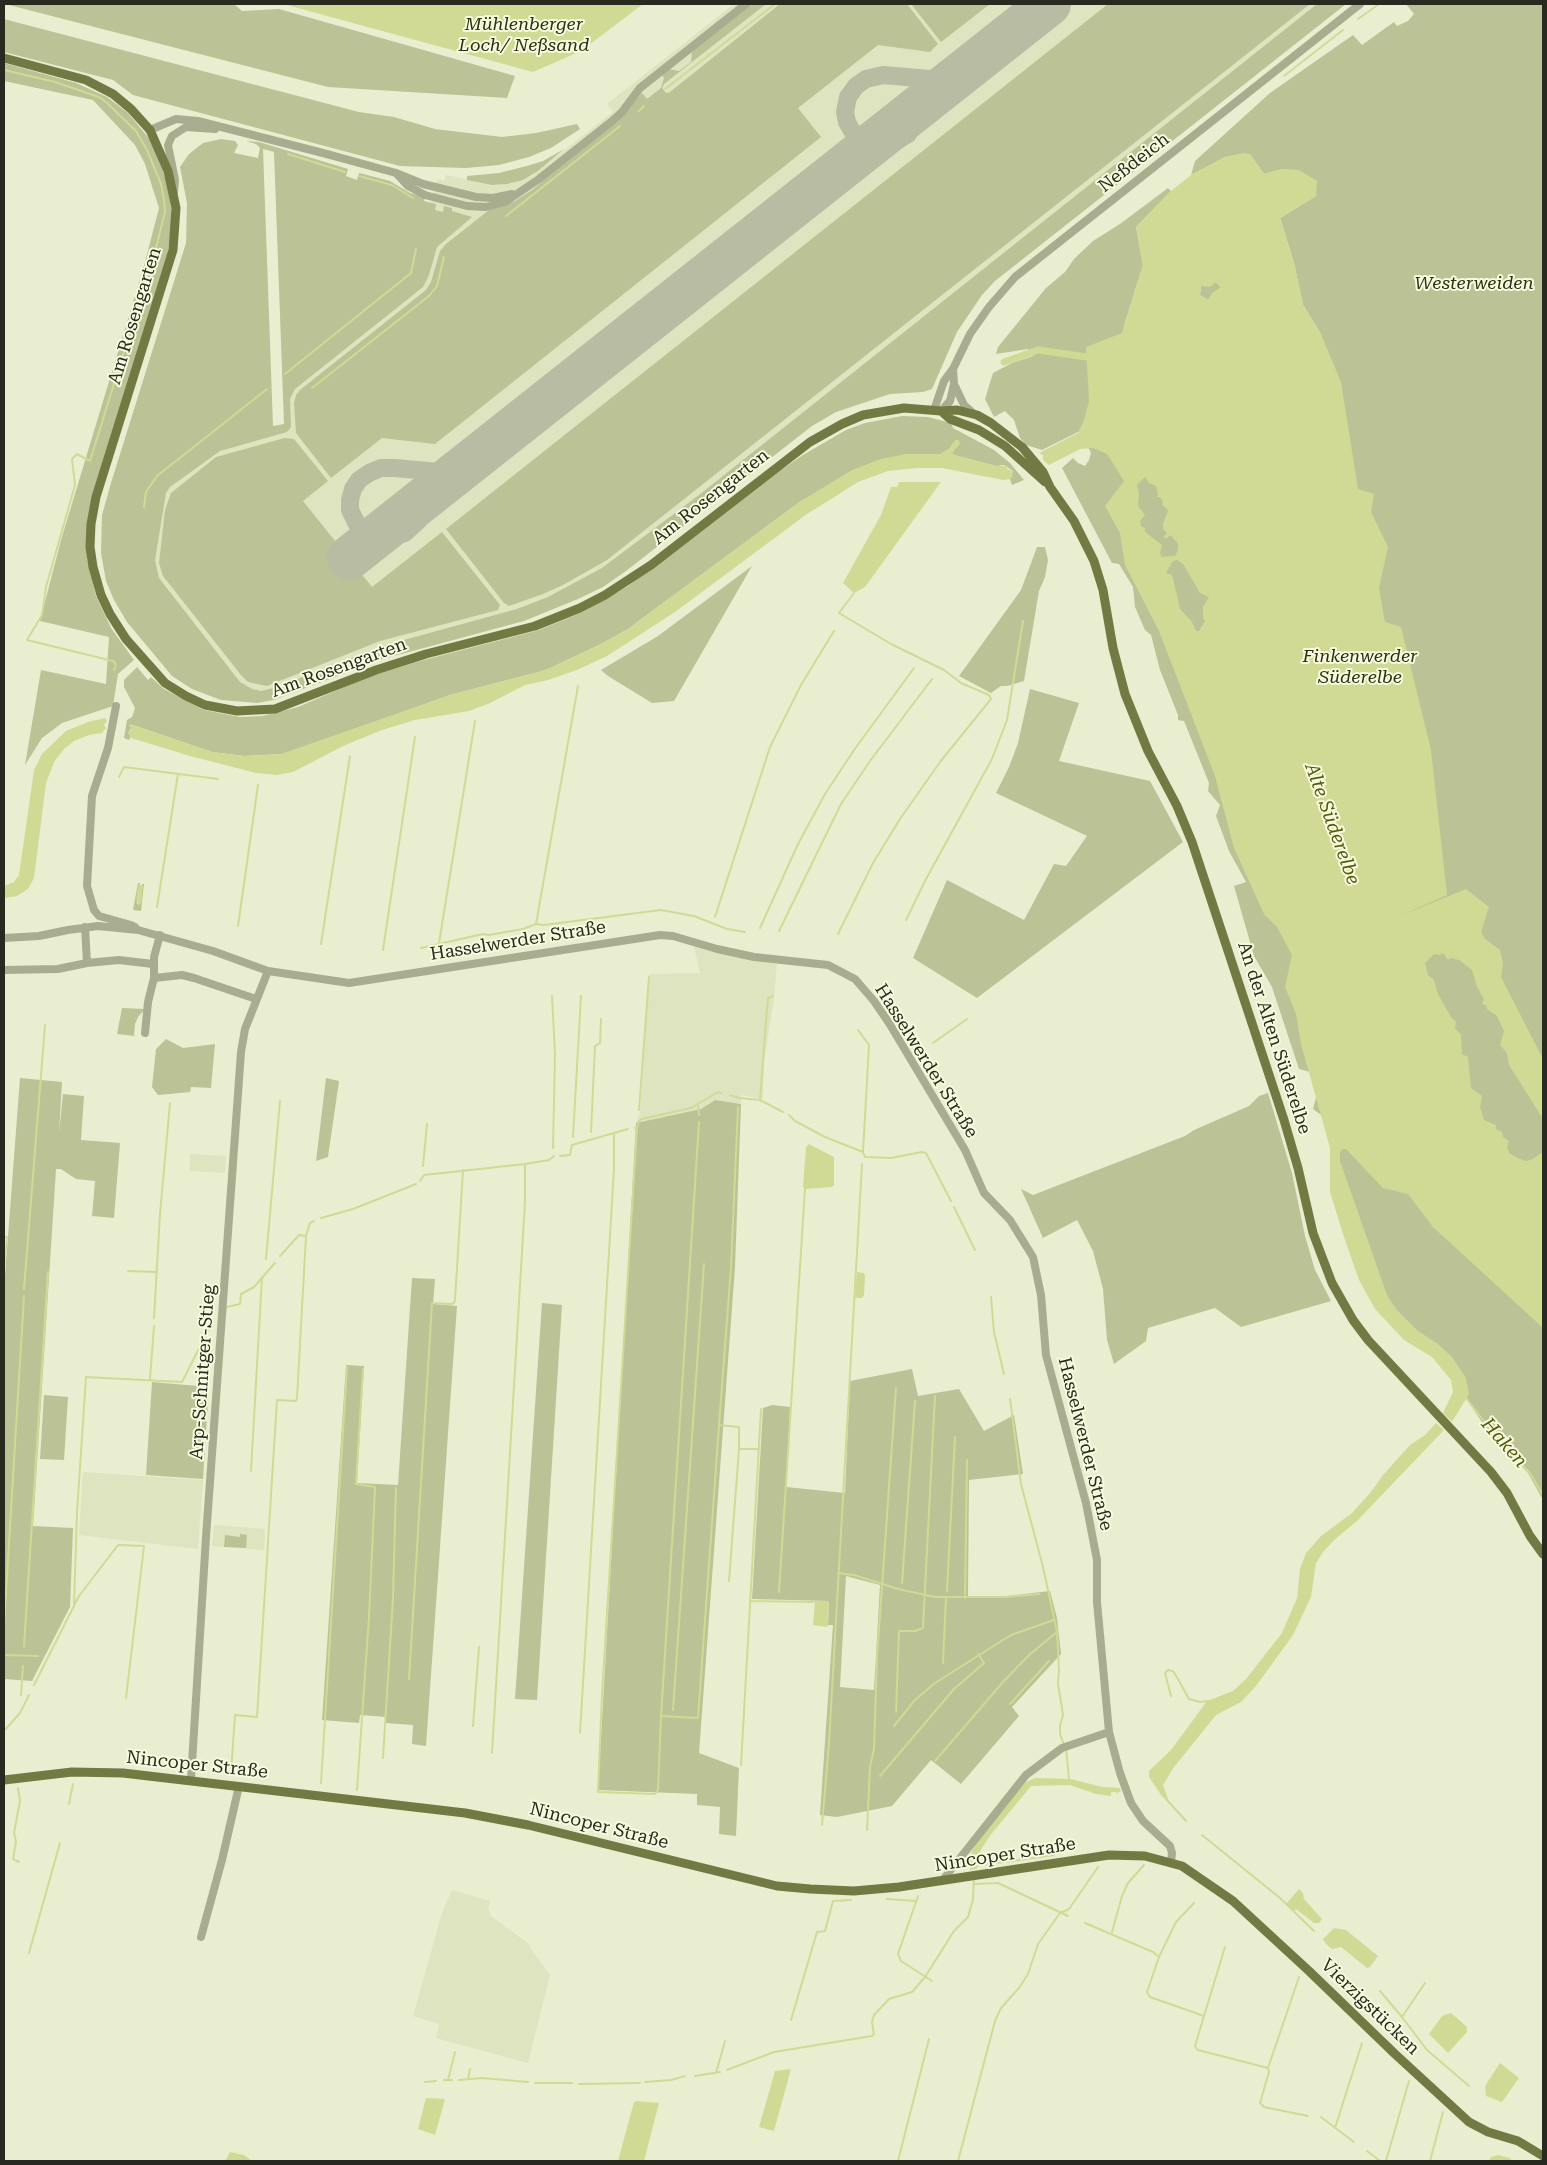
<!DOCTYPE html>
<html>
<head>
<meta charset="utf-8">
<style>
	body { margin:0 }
	#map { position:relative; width:1547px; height:2165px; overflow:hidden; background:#e9eed0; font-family:"Roboto Serif",serif }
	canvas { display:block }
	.frame { position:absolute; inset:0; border:5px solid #282a1f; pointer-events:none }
</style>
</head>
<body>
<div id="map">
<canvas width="1547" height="2165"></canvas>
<div class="frame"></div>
</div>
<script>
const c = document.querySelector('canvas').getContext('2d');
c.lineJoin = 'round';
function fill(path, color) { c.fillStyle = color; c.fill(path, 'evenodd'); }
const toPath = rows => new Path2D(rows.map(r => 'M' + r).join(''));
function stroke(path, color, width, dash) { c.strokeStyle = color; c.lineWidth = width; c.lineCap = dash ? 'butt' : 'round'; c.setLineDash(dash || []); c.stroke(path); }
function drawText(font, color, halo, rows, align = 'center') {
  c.font = font + ' "Roboto Serif",serif'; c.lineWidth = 4; c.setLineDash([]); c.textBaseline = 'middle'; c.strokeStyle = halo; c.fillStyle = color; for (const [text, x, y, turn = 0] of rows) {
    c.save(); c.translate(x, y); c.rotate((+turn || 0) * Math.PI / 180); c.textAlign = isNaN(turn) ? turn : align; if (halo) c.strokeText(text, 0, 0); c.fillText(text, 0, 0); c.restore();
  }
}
fill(toPath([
	[734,4,1324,4,621,561,574,590,283,691,244,692,153,576,160,493,215,446,286,429,286,390,428,213,437,179,444,181,446,175,498,185,513,183,531,176,613,112,607,104],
	[694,947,738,958,777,964,774,998,764,1062,763,1099,741,1095,741,1104,715,1100,701,1109,636,1123,640,1114,649,974,700,973],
	[190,1154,226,1156,225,1173,190,1171],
	[83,1472,203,1480,198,1549,79,1535],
	[214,1525,265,1529,264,1550,212,1546],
	[452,1890,490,1901,488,1909,491,1916,530,1945,530,1948,550,1975,528,2063,436,2038,439,2024,413,2016,442,1913]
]), '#dde4bf');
fill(toPath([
	[5,4,234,4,242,11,279,9,515,76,507,98,328,87],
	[752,4,766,4,664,84,662,88,666,93,670,92,780,4,907,4,938,44,930,52,878,45,798,108,821,137,435,444,382,438,331,478,296,433,294,403,296,395,300,390,426,290,431,282,440,251,446,244,489,210,515,201,532,190,618,121,642,93,647,99,661,88,664,78,662,75,669,69,679,71,691,62,692,51],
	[911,4,990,4,941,42],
	[1108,4,1310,4,607,560,563,585,543,594,509,606,504,603,446,529],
	[1317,4,1346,4,995,281,982,295,957,332,932,389,923,392,890,394,836,412,812,426,626,571,603,587,578,599,524,621,383,659,274,700,257,703,221,700,192,689,172,676,127,622,114,600,106,581,101,553,102,515,111,483,186,243,187,203,180,167,189,154,203,143,221,139,235,141,238,145,234,153,258,158,260,148,256,144,246,141,259,142,348,169,346,176,357,180,359,173,390,181,410,193,425,197,424,201,436,204,435,210,443,212,444,206,452,208,452,211,472,217,437,247,429,275,423,287,295,389,290,399,291,427,287,432,220,451,170,487,166,493,155,560,159,578,240,682,252,689,261,691,277,687,382,646,517,609,548,597,602,568,699,495],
	[263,149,274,152,284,424,273,426],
	[1406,4,1543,4,1543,1500,1528,1473,1489,1433,1470,1404,1457,1374,1390,1310,1349,1213,1328,1120,1313,1109,1317,1094,1310,1072,1299,1069,1272,987,1254,956,1234,886,1246,882,1229,851,1216,816,1220,805,1208,791,1209,783,1184,721,1178,720,1178,715,1160,670,1151,635,1145,630,1135,607,1133,587,1119,564,1112,563,1062,468,1073,458,1078,463,1085,466,1089,460,1091,453,1080,431,1042,450,1026,445,1020,438,1014,420,1005,411,994,417,985,399,993,373,1012,363,1033,356,1028,349,996,354,998,347,1046,288,1065,272,1074,259,1093,241,1120,224,1168,188,1171,191,1136,227,1143,265,1124,326,1321,334,1303,305,1294,263,1280,218,1316,196,1283,169,1264,174,1250,154,1225,157,1191,175,1195,161,1270,93,1353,35,1362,45,1394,22,1397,26,1408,21,1414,14],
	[4,19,359,112,394,117,435,129,502,137,536,133,577,124,580,129,551,148,529,157,499,165,466,168,400,166,133,95,113,80,4,52],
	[4,63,76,83,107,97,128,113,152,142,160,162,167,183,172,214,168,253,92,497,87,524,87,558,96,596,111,628,134,660,118,674,113,706,62,723,42,738,25,765,41,670,106,684,109,637,40,621,61,540,144,266,159,208,145,164,135,145,93,100,4,81],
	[564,149,538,171,523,180,507,184,492,185,467,180,467,176,499,173,527,166,543,161],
	[1216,282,1221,287,1208,300,1200,295,1201,286],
	[902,416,928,417,951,423,953,428,994,450,1010,463,1024,480,1012,485,1010,479,1013,471,1004,465,996,466,954,455,952,453,956,440,949,449,941,454,906,454,801,501,628,629,601,644,546,670,450,695,300,749,281,754,264,755,244,756,212,752,133,725,129,725,132,728,129,731,131,736,129,740,124,738,127,720,132,717,135,708,124,687,124,680,137,667,148,680,151,677,164,689,204,710,240,717,262,716,298,707,365,678,420,661,539,630,583,612,628,586,759,485,803,455,846,430,865,423],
	[285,438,294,439,328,481,303,501,372,587,442,532,500,605,498,610,380,641,267,686,248,682,241,675,163,576,159,563,165,510,171,493,216,457],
	[1037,547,1045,547,1048,560,1045,577,1039,591,1024,681,1007,686,1001,686,991,693,959,676,1021,590],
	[752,566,674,701,652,703,608,676,601,670,658,636],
	[1030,689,1079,703,1059,761,1150,781,1183,842,977,998,913,958,947,880,1024,920,1054,864,1066,866,1087,836,996,793,1009,767,1018,743],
	[138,883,140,883,137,893,137,904,141,903,142,884,144,884,141,911,133,910],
	[122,1008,145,1009,138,1017,135,1024,134,1036,117,1034],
	[166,1039,183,1048,215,1044,211,1088,191,1087,190,1092,158,1095,152,1087,156,1049],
	[20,1078,62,1082,59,1133,63,1094,84,1096,81,1140,120,1143,114,1218,92,1216,95,1181,76,1179,61,1169,56,1169,33,1526,73,1528,70,1607,32,1681,4,1679,4,1289],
	[326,1078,339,1081,328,1157,316,1161],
	[1268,1093,1292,1173,1305,1236,1315,1270,1331,1301,1241,1327,1215,1308,1148,1328,1146,1341,1114,1364,1107,1340,1103,1289,1093,1251,1077,1220,1043,1238,1021,1189,1033,1195,1185,1136,1194,1130,1249,1106,1259,1096],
	[715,1100,741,1104,735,1267,699,1753,739,1768,736,1836,719,1834,720,1807,697,1805,697,1794,598,1790,636,1123,701,1109],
	[412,1278,435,1279,433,1304,457,1306,426,1746,412,1744,413,1725,386,1723,386,1717,360,1715,359,1723,322,1720,346,1365,364,1366,357,1483,398,1485],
	[542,1303,562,1305,537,1700,515,1699],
	[912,1369,918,1396,959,1389,984,1431,1014,1415,1023,1474,969,1480,968,1596,1007,1596,1050,1591,1057,1618,1061,1654,1012,1707,1019,1716,961,1784,931,1760,892,1806,837,1817,820,1815,833,1625,828,1625,829,1601,752,1599,763,1408,772,1405,790,1407,786,1487,845,1493,850,1381],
	[846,1576,880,1585,874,1690,840,1687],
	[152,1382,209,1387,203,1479,146,1475],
	[44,1395,68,1397,64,1460,40,1459],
	[240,1534,247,1535,246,1548,224,1547,225,1535,240,1537]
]), '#bbc295');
fill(toPath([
	[283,4,643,4,581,51,533,72],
	[1243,153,1250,154,1264,174,1283,169,1299,170,1317,181,1316,196,1280,218,1294,263,1303,305,1321,334,1341,382,1358,489,1374,494,1371,512,1388,547,1379,588,1385,622,1401,627,1431,750,1447,895,1400,916,1466,889,1489,907,1481,932,1485,939,1500,950,1503,963,1501,977,1543,1059,1543,1119,1509,1065,1507,1053,1500,1045,1504,1031,1497,1016,1487,1009,1487,1006,1482,1004,1484,999,1477,987,1472,970,1459,960,1451,958,1448,960,1443,953,1440,955,1434,954,1425,963,1428,975,1434,980,1438,994,1451,1017,1456,1022,1455,1028,1461,1035,1462,1054,1468,1057,1471,1088,1482,1096,1480,1107,1484,1120,1496,1125,1496,1129,1502,1132,1503,1137,1509,1141,1507,1146,1509,1153,1516,1157,1525,1161,1531,1160,1543,1152,1543,1328,1433,1227,1408,1194,1383,1188,1346,1149,1342,1149,1340,1153,1340,1161,1387,1295,1397,1310,1418,1331,1438,1344,1452,1357,1466,1378,1469,1394,1452,1422,1443,1413,1453,1392,1451,1380,1432,1357,1404,1340,1375,1309,1359,1280,1343,1234,1330,1192,1330,1148,1301,1044,1296,1014,1285,987,1292,955,1277,927,1264,914,1234,848,1215,776,1159,631,1125,565,1120,533,1105,506,1124,481,1107,454,1093,448,1080,449,1049,465,1043,460,1043,455,1039,453,1078,433,1084,420,1089,401,1086,347,1122,333,1143,265,1136,227,1171,191,1191,175,1225,157],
	[1216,282,1221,287,1212,293,1208,300,1200,295,1201,286,1210,287],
	[1145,477,1149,483,1156,486,1158,494,1157,497,1160,497,1163,502,1162,505,1168,510,1163,524,1163,529,1167,533,1164,536,1165,539,1171,535,1178,544,1178,550,1175,556,1162,557,1160,553,1162,545,1145,532,1145,528,1141,526,1140,521,1145,515,1138,506,1139,494,1137,485],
	[1173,561,1177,560,1183,564,1200,593,1209,597,1203,607,1203,618,1205,621,1199,631,1196,631,1192,622,1180,609,1173,578,1171,574,1167,574,1167,571],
	[956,440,959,440,960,444,952,453,954,455,996,466,1008,466,1007,469,1013,471,1012,477,1010,479,1003,480,942,468,917,468,888,471,858,482,807,514,675,612,607,656,577,670,548,680,525,685,488,704,469,711,415,720,382,730,343,746,293,772,277,775,256,773,190,756,131,738,128,733,132,729,129,724,133,725,212,752,244,756,281,754,450,695,546,670,601,644,628,629,801,501,852,470,881,459,906,454,940,454,949,449],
	[899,482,941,482,865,587,854,593,843,583,881,515,891,487,897,487],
	[105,718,107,721,104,725,106,728,102,733,89,735,74,741,64,749,54,762,46,783,34,878,28,889,17,896,4,898,4,886,14,882,19,875,34,770,42,754,66,731,88,722],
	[139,884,143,886,141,903,139,906,136,898],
	[809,1144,834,1157,834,1185,832,1187,805,1189,803,1187,806,1147],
	[857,1272,864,1273,865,1276,864,1295,862,1298,855,1298],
	[1436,1423,1444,1430,1357,1521,1334,1540,1323,1552,1316,1563,1311,1597,1293,1635,1256,1686,1241,1702,1216,1715,1174,1767,1163,1785,1170,1804,1161,1795,1149,1777,1149,1771,1171,1750,1207,1701,1233,1691,1246,1679,1282,1633,1297,1598,1300,1569,1306,1553,1321,1536,1352,1513,1371,1492,1383,1475,1410,1445,1425,1435],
	[815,1601,829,1601,828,1625,827,1627,813,1625],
	[1035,1778,1071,1779,1102,1787,1120,1788,1121,1791,1117,1793,1117,1795,1116,1792,1111,1792,1111,1796,1096,1794,1070,1785,1031,1786,989,1837,976,1858,977,1869,970,1870,969,1857,977,1842,1014,1795,1026,1782],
	[1299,1889,1303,1893,1304,1899,1322,1919,1319,1923,1314,1923,1296,1909,1294,1911,1286,1904],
	[1334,1928,1346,1930,1378,1956,1370,1967,1367,1968,1341,1947,1332,1949,1325,1943,1323,1939],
	[1451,2013,1467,2027,1467,2032,1448,2053,1429,2034,1442,2016],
	[1500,2063,1519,2078,1502,2102,1486,2096,1485,2086],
	[791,2069,774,2131,759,2127,775,2071],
	[426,2098,445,2099,435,2135,418,2129],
	[637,2101,659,2103,644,2161,618,2161,634,2102],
	[230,2152,244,2155,252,2161,225,2161],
	[1498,2155,1510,2158,1512,2161,1489,2161,1491,2157]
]), '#d0da95');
stroke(toPath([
	[1358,19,1379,4],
	[4,70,55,82,99,97,107,103,136,131,147,150,161,184,164,200,165,212,155,252,90,461,77,454,72,459,75,485,46,587,42,615,27,640,113,661,116,664,114,670],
	[1284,76,1343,30],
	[665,89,775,4],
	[639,111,644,106],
	[288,154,345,172],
	[359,176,392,185,413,198],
	[506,216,620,126],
	[285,374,411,273,416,249],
	[312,388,429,296,437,286,444,257],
	[144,507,146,492,157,476,267,389],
	[119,777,124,767,218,779],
	[157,907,178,774],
	[715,917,770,747,801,685,834,631],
	[906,920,926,879,992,759,1007,720,1023,621],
	[536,924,578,686],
	[238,926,258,785],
	[760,928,798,844,825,794,854,750,914,668],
	[779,931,841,804,870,761,932,679],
	[838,934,873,863,900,819,940,762,991,699,989,695,961,683,944,670,891,644,839,613,854,593],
	[439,943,475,721],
	[321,944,350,756],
	[421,948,483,934,489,935,523,929,536,924,544,925,661,910,694,916,727,929,745,932],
	[383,950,415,737],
	[552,996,555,1054,553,1148],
	[858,1030,869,1045,863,1152],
	[933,1043,967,1019],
	[730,1095,739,1098,760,1100,783,1112],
	[760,1100,767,1009,768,998,773,996],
	[698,1106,699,1115],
	[738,1107,731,1267,719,1425,739,1427,739,1449,759,1449],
	[639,1110,649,977],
	[789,1115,795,1121,825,1137,863,1152,865,1157,891,1158,922,1152,926,1153,951,1201],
	[635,1128,637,1128,639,1121,642,1119,691,1108,718,1092,721,1093],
	[637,1128,602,1694,598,1792,655,1794,658,1790,661,1716,698,1718,719,1425],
	[591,1132,595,1046,600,1043,601,1019],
	[573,1137,581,996],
	[560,1156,570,1155,572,1145,628,1129],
	[423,1166,427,1124],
	[420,1181,424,1175,525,1164,549,1160,554,1156],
	[954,1207,975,1250],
	[321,1218,353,1209,416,1184],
	[4,1237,7,1237,4,1270],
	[280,1256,299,1235,306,1236],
	[266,1259,280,1101],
	[128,1271,156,1272],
	[24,1289,45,1025],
	[991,1297,994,1332,1004,1374],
	[227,1307,240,1304,241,1294,254,1287,275,1263],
	[154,1318,160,1214,170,1103],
	[150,1379,154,1326],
	[1466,1398,1500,1442,1530,1473,1543,1495],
	[1010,1399,1021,1484,1043,1567,1057,1632,1059,1670,1058,1684,1063,1715,1060,1726,1060,1734,1064,1745],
	[251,1471,262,1277],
	[838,1573,854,1575,898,1589,935,1597,1006,1597,1039,1594],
	[729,1581,739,1449],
	[902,1583,915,1401],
	[947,1591,955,1437],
	[779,1592,805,1189],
	[965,1598,967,1460],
	[750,1601,814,1602],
	[74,1607,77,1512,86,1377,182,1382,210,1327],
	[4,1625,24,1296],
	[24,1647,48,1272],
	[4,1655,38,1656],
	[943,1663,946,1598],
	[409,1679,432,1303,451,1304,454,1303,455,1300,463,1170],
	[34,1685,79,1596,118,1545,144,1546,126,1698],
	[21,1695,23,1666],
	[1171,1696,1165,1673,1168,1670,1173,1671,1178,1679,1189,1699,1200,1702,1209,1701],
	[1010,1704,1049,1661],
	[673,1710,704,1264],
	[896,1712,899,1631,915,1631,923,1628,935,1396],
	[661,1716,699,1122],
	[473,1726,479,1647],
	[894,1726,915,1700,935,1683,1011,1635,1054,1620],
	[4,1731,20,1713,29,1695],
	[580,1733,614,1169,614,1133],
	[1066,1749,1069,1779],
	[492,1753,525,1202,525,1164],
	[383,1758,393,1598,396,1488],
	[935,1761,1003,1682,1029,1655,1057,1632],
	[741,1765,761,1409],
	[231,1773,235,1715,257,1717,277,1400,296,1401,297,1398,306,1236,310,1223,314,1221],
	[880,1776,954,1689,984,1663,978,1654],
	[321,1783,347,1367],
	[18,1788,20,1801,14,1833,16,1842,13,1859,19,1862],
	[357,1790,369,1617,375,1487,356,1484,363,1369],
	[1166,1799,1186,1821],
	[69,1804,73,1784],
	[822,1825,829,1743,862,1164],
	[867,1830,870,1767,874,1749,877,1657,896,1388],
	[1202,1835,1280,1898,1314,1931],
	[975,1866,1054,1855],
	[975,1884,998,1883,1068,1916],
	[918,1896,898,1954,901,1961,932,1981],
	[887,1899,916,1901],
	[1085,1923,1153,1952,1159,1957,1147,1992,1150,1997,1204,2016,1195,2046,1198,2050,1268,2068,1269,2072,1260,2103,1264,2107,1308,2116],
	[1112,1932,1122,1896,1128,1883,1144,1865],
	[29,1953,60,1843],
	[1159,1957,1176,1922,1194,1903],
	[1425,1983,1402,2017,1427,2050,1469,2086],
	[1380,1991,1402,2017],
	[1204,2016,1225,1947],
	[791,2020,817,1932,825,1931,833,1901,851,1900],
	[1268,2068,1299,1977],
	[727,2070,774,2052,872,2036,874,2034,872,2022,874,2015,889,1999,912,1992,925,1977,954,1931,968,1917,973,1899,974,1878],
	[716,2073,725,2041],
	[695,2076,720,2072],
	[468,2079,470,2069],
	[444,2080,452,2080],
	[448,2080,455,2052],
	[459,2080,482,2078,528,2082],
	[425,2082,436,2081],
	[645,2082,671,2080,685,2076],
	[535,2083,572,2083],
	[579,2084,640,2083],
	[1321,2117,1354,2142],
	[1335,2128,1362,2043],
	[1367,2151,1380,2161],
	[898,2161,929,2039],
	[958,2161,995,2021,1001,2008,1019,1988,1028,1974,1038,1944,1060,1913,1069,1909,1098,1867],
	[1386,2161,1409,2081],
	[1430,2161,1443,2112]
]), '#d0da95', 2);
stroke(toPath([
	[1004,362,1038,350,1094,358]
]), '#d0da95', 7);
stroke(toPath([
	[937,92,922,109,908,134,891,144,878,146,861,140,852,131,847,122,845,112,848,97,856,86,866,79,883,75,941,80,963,72],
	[461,468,429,499,419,520,405,533,385,538,367,533,359,528,350,510,350,500,353,489,359,480,369,473,381,468,395,468,439,472,457,469,465,465]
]), '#b8bca3', 18);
stroke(toPath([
	[349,558,1049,4]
]), '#b8bca3', 44);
stroke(toPath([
	[150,130,176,119,198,121,323,153,396,173,423,184,476,197,493,198,512,194],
	[396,173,408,186,425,195,467,206,486,207,505,202,539,179,611,122,622,112,640,88,746,4],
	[174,192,175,180,168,145,172,136,186,127,215,129],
	[954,384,964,405,973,413],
	[934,410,944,381,953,369,970,334,989,307,1015,277,1360,4],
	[941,411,950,401,954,384,953,369],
	[116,706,108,748,92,796,87,886,94,910,99,916,131,925,135,927],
	[85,927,87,963],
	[4,938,39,936,68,930,98,926,138,930,213,951,268,971,349,983,660,935,673,936,717,949,754,957,828,965,855,979,874,1001,889,1023,965,1150,984,1193,1010,1220,1033,1257,1041,1295,1046,1355,1086,1503,1097,1560,1097,1602,1109,1732,1120,1773,1131,1803,1143,1821,1170,1846,1172,1853,1171,1863],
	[4,970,58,969,87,963,119,960,153,964],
	[154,978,182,975,194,978,256,999],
	[145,1033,148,1002,154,978,154,957,160,935],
	[191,1780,206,1537,241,1052,245,1029,268,971],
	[942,1881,1026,1775,1062,1748,1109,1732],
	[201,1937,222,1860,239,1786]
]), '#a8ad90', 8);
stroke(toPath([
	[4,58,86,80,113,94,131,109,150,130,168,171,176,208,173,250,96,497,91,524,90,547,93,567,101,595,110,614,126,639,165,683,186,696,205,705,237,711,275,709,376,670,426,654,535,626,580,608,605,595,651,565,810,442,842,424,863,415,904,408,941,411,957,410,977,415,991,423,1022,447,1043,472,1050,487,1074,521,1094,561,1103,590,1113,648,1125,694,1148,751,1177,806,1192,842,1284,1120,1298,1168,1313,1233,1332,1283,1353,1320,1368,1340,1491,1472,1507,1493,1530,1536,1543,1554],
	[941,411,950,419,979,430,1005,446,1045,482],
	[4,1780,72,1772,123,1773,465,1813,528,1825,777,1886,810,1889,854,1891,899,1887,1109,1855,1145,1856,1182,1866,1233,1901,1309,1971,1395,2054,1469,2122,1488,2132,1518,2141,1543,2156]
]), '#727943', 9);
drawText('italic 18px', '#2c2f12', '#f6fbdd', [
	["Mühlenberger",524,25],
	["Loch/ Neßsand",524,46],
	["Westerweiden",1474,284],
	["Finkenwerder",1360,657],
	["Süderelbe",1360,678]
]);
drawText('18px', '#282a1f', '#f6fbdd', [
	["Neßdeich",1134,163,-38],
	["Am Rosengarten",135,316,-73],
	["Am Rosengarten",711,497,-38],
	["Am Rosengarten",339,668,-20],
	["Hasselwerder Straße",518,941,-9],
	["An der Alten Süderelbe",1274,1038,72],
	["Hasselwerder Straße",926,1061,58],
	["Arp-Schnitger-Stieg",203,1372,-86],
	["Hasselwerder Straße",1085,1444,76],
	["Nincoper Straße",197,1765,6],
	["Nincoper Straße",599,1826,14],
	["Nincoper Straße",1005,1855,-9],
	["Vierzigstücken",1370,2007,44]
]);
drawText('italic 19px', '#535a0c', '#f6fbdd', [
	["Alte Süderelbe",1332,824,70],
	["Haken",1504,1443,49]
]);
</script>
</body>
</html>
